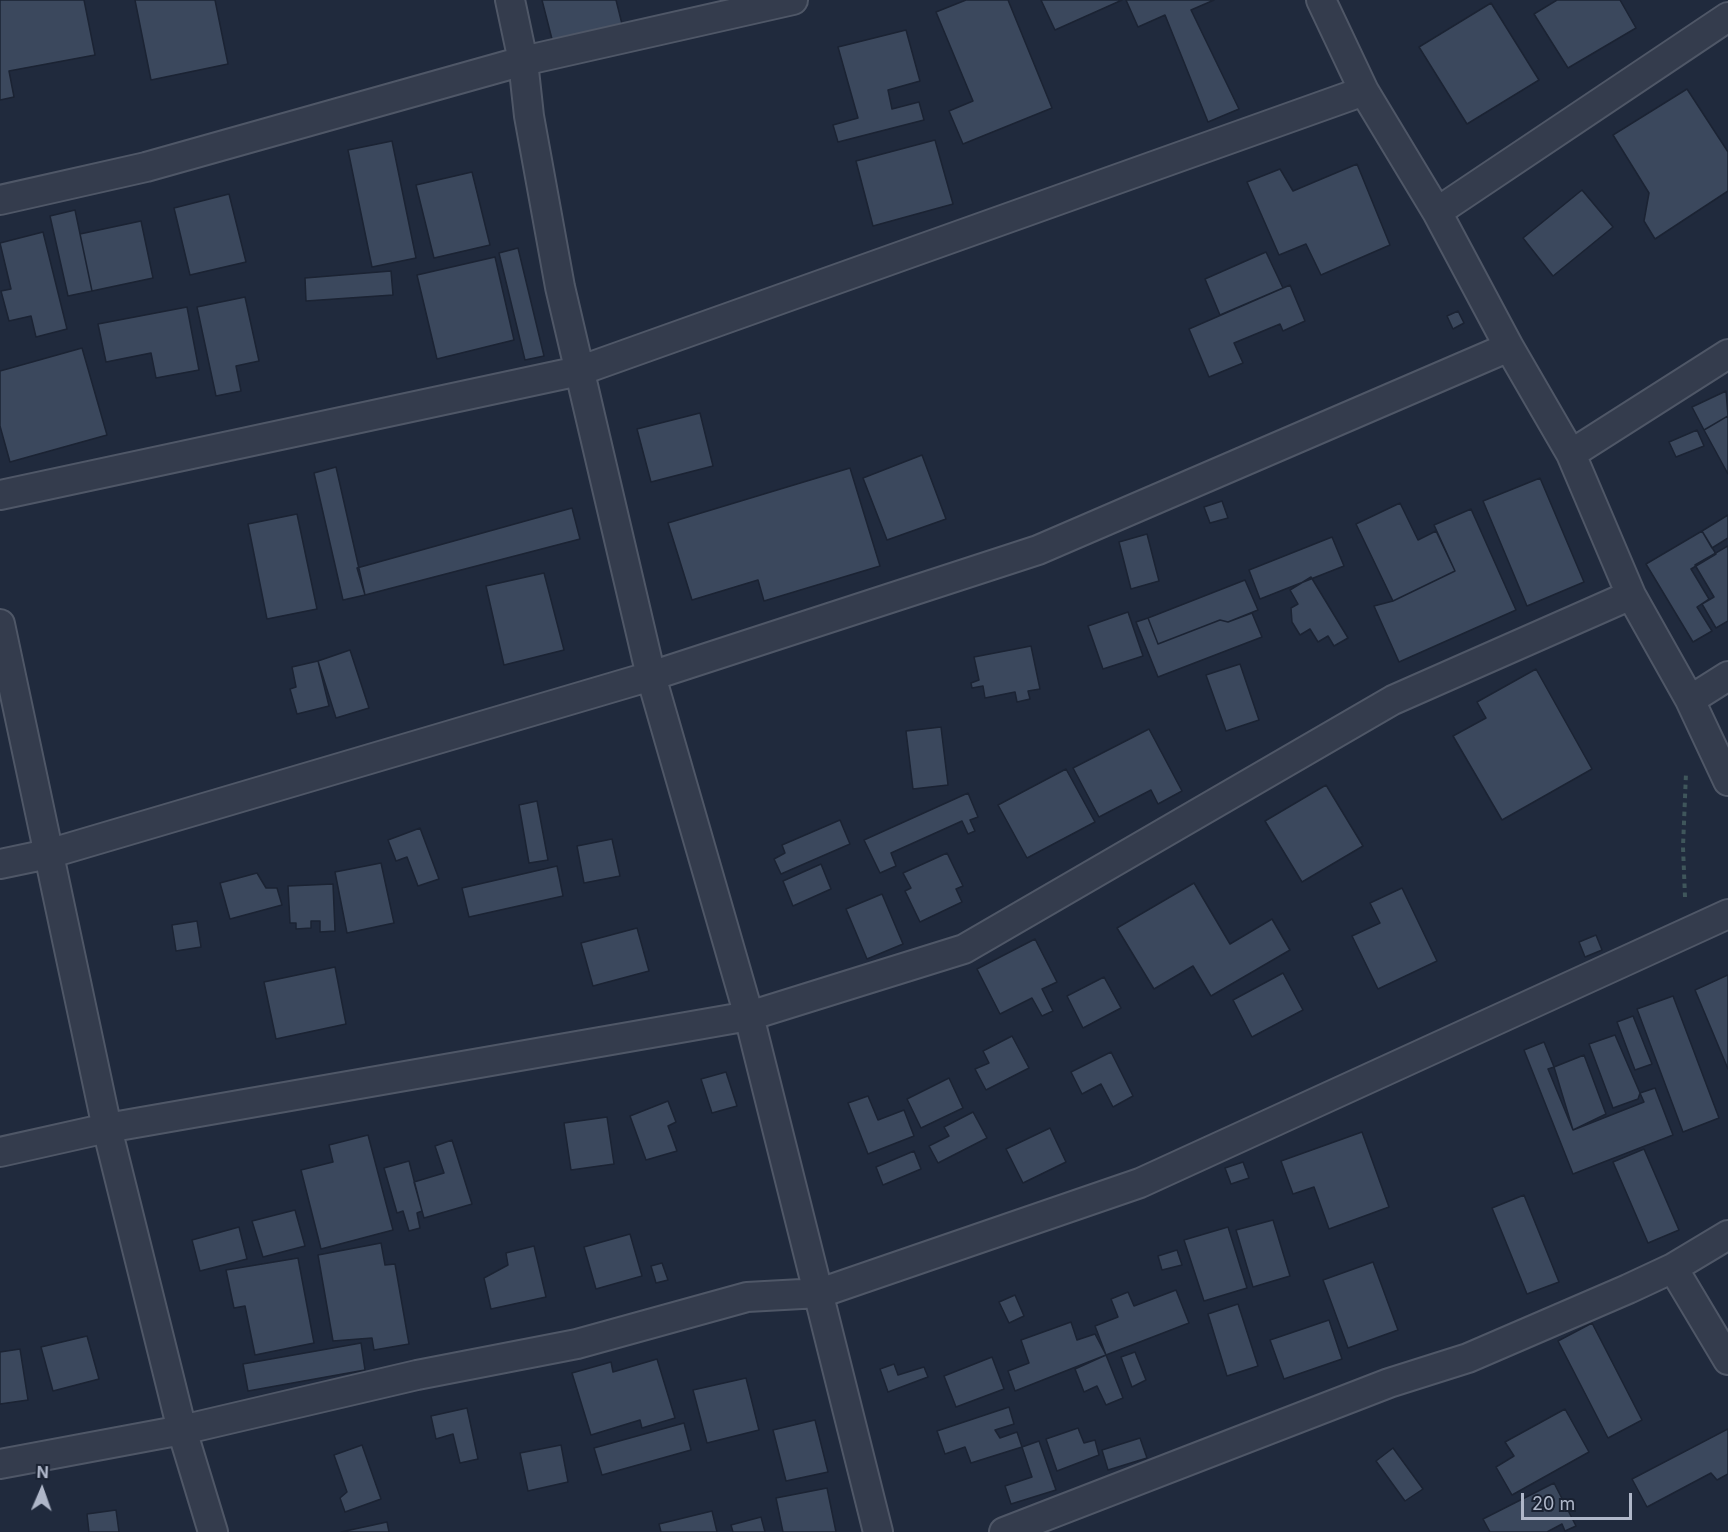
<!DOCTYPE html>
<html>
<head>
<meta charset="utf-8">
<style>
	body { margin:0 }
	#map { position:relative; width:1728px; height:1532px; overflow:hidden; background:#202a3d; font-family:Inter,sans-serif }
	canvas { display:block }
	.north { position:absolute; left:12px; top:1460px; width:60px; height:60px; -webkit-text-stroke:4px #192131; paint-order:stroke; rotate:2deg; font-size:16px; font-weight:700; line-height:24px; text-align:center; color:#afb7c9 }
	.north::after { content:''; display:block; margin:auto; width:21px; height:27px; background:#afb7c9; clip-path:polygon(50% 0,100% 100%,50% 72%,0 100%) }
	.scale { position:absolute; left:1521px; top:1493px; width:111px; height:27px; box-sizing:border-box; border:3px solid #afb7c9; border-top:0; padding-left:8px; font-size:18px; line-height:21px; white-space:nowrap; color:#afb7c9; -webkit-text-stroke:4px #192131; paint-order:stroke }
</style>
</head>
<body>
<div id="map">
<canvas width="1728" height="1532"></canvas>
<div class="north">N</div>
<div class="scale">20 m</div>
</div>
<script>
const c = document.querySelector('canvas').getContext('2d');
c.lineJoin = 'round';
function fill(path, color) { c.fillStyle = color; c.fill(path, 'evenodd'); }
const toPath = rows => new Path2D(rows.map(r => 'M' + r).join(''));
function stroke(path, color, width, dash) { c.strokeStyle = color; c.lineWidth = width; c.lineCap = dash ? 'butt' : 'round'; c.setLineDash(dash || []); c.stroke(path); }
const building = toPath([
	[0,0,84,0,95,55,9,71,14,97,0,100,0,0],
	[135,0,215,0,228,64,151,80,135,0],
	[542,0,616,0,623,28,554,47,542,0],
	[966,0,1008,0,1052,108,963,144,949,111,973,101,936,12,966,0],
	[1041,0,1122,0,1055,30,1041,0],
	[1126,0,1214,0,1191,10,1239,109,1208,122,1165,15,1138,27,1126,0],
	[1557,0,1620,0,1636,28,1568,68,1534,14,1557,0],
	[1491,3,1539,80,1467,124,1419,47,1491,3],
	[906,30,920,81,888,90,892,109,919,102,924,120,838,142,833,125,858,118,838,47,906,30],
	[1687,89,1728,152,1728,191,1655,239,1644,221,1649,193,1613,135,1687,89],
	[935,140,953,204,873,226,856,161,935,140],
	[392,141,416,258,372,267,348,150,392,141],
	[1357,164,1390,245,1321,275,1306,244,1279,255,1247,182,1280,169,1293,191,1357,164],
	[472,172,490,245,434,258,416,185,472,172],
	[1582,190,1613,227,1553,276,1523,238,1582,190],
	[229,194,246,262,190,275,174,208,229,194],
	[75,210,92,291,68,296,50,216,75,210],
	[141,221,153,278,92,291,80,234,141,221],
	[43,232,67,329,36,337,31,316,9,321,1,291,11,289,0,243,43,232],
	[518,248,544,356,525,360,499,253,518,248],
	[1266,252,1283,288,1220,315,1205,279,1266,252],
	[495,257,514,340,437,359,417,275,495,257],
	[391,271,393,295,306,301,305,278,391,271],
	[1290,285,1305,321,1283,331,1280,324,1234,343,1243,363,1209,377,1189,329,1290,285],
	[245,297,259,361,236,366,241,391,216,396,197,307,245,297],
	[187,307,199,370,156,378,151,353,106,362,98,324,187,307],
	[1458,311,1464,323,1453,329,1447,316,1458,311],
	[82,348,107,435,10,462,0,426,0,371,82,348],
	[1726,391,1728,416,1704,430,1692,407,1726,391],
	[700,413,713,466,651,482,637,429,700,413],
	[1728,416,1728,474,1704,430,1728,416],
	[1697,430,1704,446,1676,457,1669,442,1697,430],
	[922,455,946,519,887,540,863,478,922,455],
	[336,467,365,595,343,600,314,473,336,467],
	[850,468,880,566,764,601,758,580,692,600,668,523,850,468],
	[1540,478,1584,582,1527,606,1483,501,1540,478],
	[1222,501,1228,518,1210,523,1204,507,1222,501],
	[1400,503,1418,540,1436,531,1455,571,1393,601,1356,524,1400,503],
	[572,508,580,539,365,595,357,568,572,508],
	[1471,509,1516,610,1399,662,1374,606,1393,601,1455,571,1434,525,1471,509],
	[297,514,317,609,267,619,248,524,297,514],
	[1728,515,1728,538,1712,548,1702,531,1728,515],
	[1702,531,1716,554,1691,569,1709,599,1697,607,1712,631,1693,642,1646,564,1702,531],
	[1147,534,1159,581,1131,589,1119,542,1147,534],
	[1332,537,1344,566,1260,599,1249,570,1332,537],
	[1728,546,1728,621,1716,628,1702,604,1714,597,1695,565,1728,546],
	[544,573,564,650,504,665,486,586,544,573],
	[1311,577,1348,638,1334,646,1328,636,1318,642,1310,629,1300,635,1292,622,1291,608,1298,604,1290,590,1311,577],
	[1245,580,1258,610,1228,622,1220,620,1158,644,1148,618,1245,580],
	[1128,612,1143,656,1103,669,1088,626,1128,612],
	[1252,613,1262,637,1158,677,1136,622,1148,618,1158,644,1220,620,1228,622,1252,613],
	[1031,646,1040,689,1028,691,1030,699,1017,702,1015,692,985,698,983,686,972,688,971,683,979,680,974,657,1031,646],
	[350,650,369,708,336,718,318,661,350,650],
	[318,661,329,706,297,714,290,689,296,687,292,667,318,661],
	[1240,664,1259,720,1226,731,1206,675,1240,664],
	[1536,669,1592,769,1502,820,1453,736,1486,718,1477,702,1536,669],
	[941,727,948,785,913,789,906,731,941,727],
	[1149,729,1182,791,1158,804,1151,790,1099,817,1073,768,1149,729],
	[1066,769,1095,822,1027,858,998,805,1066,769],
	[1326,785,1363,846,1302,882,1265,821,1326,785],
	[968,793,978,817,970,820,975,831,968,834,962,821,891,853,896,866,880,873,864,840,968,793],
	[537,801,548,860,529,863,519,805,537,801],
	[840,820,850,844,781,874,774,859,785,853,782,845,840,820],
	[420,828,439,879,418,886,407,857,396,861,388,840,420,828],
	[612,839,620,876,584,883,577,846,612,839],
	[947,853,963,886,956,889,962,902,920,922,905,891,911,888,903,873,947,853],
	[381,863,394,923,347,933,335,872,381,863],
	[821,864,831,889,793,906,783,881,821,864],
	[557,866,563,896,469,917,462,888,557,866],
	[257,873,266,888,277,888,282,905,230,919,220,883,257,873],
	[1194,883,1230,944,1272,919,1290,950,1211,996,1193,966,1154,989,1117,928,1194,883],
	[333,884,335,931,320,932,320,921,311,921,311,928,296,929,296,923,290,923,288,886,333,884],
	[1402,888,1437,961,1378,989,1352,936,1380,923,1370,903,1402,888],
	[882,894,903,944,867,959,846,909,882,894],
	[197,921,201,947,176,951,172,925,197,921],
	[637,928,649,971,593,986,581,943,637,928],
	[1596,935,1602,950,1585,957,1579,942,1596,935],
	[1035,939,1057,982,1042,989,1053,1011,1042,1016,1032,998,1000,1014,977,969,1035,939],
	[335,967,346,1024,276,1039,264,982,335,967],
	[1283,973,1303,1010,1252,1037,1233,1000,1283,973],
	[1728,975,1728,1069,1695,990,1728,975],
	[1104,977,1121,1008,1083,1028,1067,996,1104,977],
	[1673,996,1719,1118,1683,1132,1637,1009,1673,996],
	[1633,1016,1652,1064,1635,1070,1617,1022,1633,1016],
	[1615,1035,1640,1093,1638,1099,1613,1108,1589,1044,1615,1035],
	[1012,1036,1029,1068,986,1090,975,1069,989,1063,983,1051,1012,1036],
	[1544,1042,1554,1067,1548,1069,1573,1130,1644,1102,1640,1093,1655,1088,1673,1135,1573,1174,1524,1050,1544,1042],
	[1111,1052,1133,1096,1113,1107,1101,1084,1082,1094,1071,1072,1111,1052],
	[1584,1055,1606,1114,1573,1130,1554,1067,1584,1055],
	[726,1072,737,1106,712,1113,701,1079,726,1072],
	[949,1078,963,1108,921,1128,907,1099,949,1078],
	[868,1096,878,1120,904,1110,914,1136,868,1154,848,1103,868,1096],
	[668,1101,676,1122,668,1126,677,1151,646,1160,630,1116,668,1101],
	[973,1112,987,1138,938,1163,929,1146,949,1136,944,1127,973,1112],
	[607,1117,614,1164,571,1170,564,1123,607,1117],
	[1050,1128,1066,1162,1023,1183,1006,1149,1050,1128],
	[1362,1132,1389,1207,1329,1229,1314,1187,1293,1194,1281,1161,1362,1132],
	[368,1135,393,1230,321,1249,301,1170,333,1162,329,1145,368,1135],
	[452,1140,472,1204,424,1218,414,1182,444,1173,435,1146,452,1140],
	[1644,1149,1679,1230,1648,1243,1613,1162,1644,1149],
	[914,1151,921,1169,883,1185,876,1167,914,1151],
	[409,1161,422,1211,417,1213,420,1228,409,1231,403,1211,397,1213,384,1168,409,1161],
	[1243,1162,1249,1178,1231,1184,1225,1168,1243,1162],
	[1524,1195,1559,1282,1527,1294,1492,1208,1524,1195],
	[295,1210,305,1246,263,1257,252,1221,295,1210],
	[1273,1220,1290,1276,1253,1287,1236,1230,1273,1220],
	[239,1227,247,1259,200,1271,192,1240,239,1227],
	[1228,1227,1247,1288,1204,1301,1184,1240,1228,1227],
	[630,1234,642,1276,596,1289,584,1247,630,1234],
	[381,1243,385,1265,395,1264,409,1344,374,1350,372,1338,333,1341,318,1255,381,1243],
	[534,1246,546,1297,491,1309,484,1278,508,1265,506,1253,534,1246],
	[1177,1250,1182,1265,1162,1270,1158,1256,1177,1250],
	[298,1258,314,1343,255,1355,245,1306,234,1308,226,1270,298,1258],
	[1373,1262,1398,1330,1348,1348,1323,1280,1373,1262],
	[662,1263,668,1280,656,1283,651,1266,662,1263],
	[1176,1290,1189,1323,1106,1355,1095,1326,1118,1317,1111,1299,1128,1292,1134,1306,1176,1290],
	[1015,1295,1024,1316,1009,1323,999,1302,1015,1295],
	[1238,1304,1258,1366,1227,1376,1208,1314,1238,1304],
	[1329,1320,1342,1359,1284,1379,1270,1340,1329,1320],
	[1071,1322,1077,1340,1095,1334,1106,1355,1015,1391,1008,1371,1029,1363,1021,1340,1071,1322],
	[1592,1323,1642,1420,1608,1438,1558,1341,1592,1323],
	[87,1336,99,1379,53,1391,41,1347,87,1336],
	[361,1343,365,1370,248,1391,243,1364,361,1343],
	[20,1349,28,1400,0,1404,0,1352,20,1349],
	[1135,1352,1146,1380,1132,1387,1121,1357,1135,1352],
	[1106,1355,1123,1398,1106,1405,1097,1386,1084,1392,1075,1369,1106,1355],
	[992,1357,1004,1389,956,1407,944,1376,992,1357],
	[657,1359,675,1418,642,1428,640,1420,591,1435,572,1373,611,1362,613,1372,657,1359],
	[894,1364,898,1375,924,1367,928,1377,888,1392,880,1369,894,1364],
	[746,1378,759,1430,707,1443,693,1390,746,1378],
	[1009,1407,1014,1424,995,1430,1000,1438,1017,1432,1022,1447,971,1463,965,1447,945,1454,937,1431,1009,1407],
	[467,1408,478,1459,460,1463,453,1434,436,1439,431,1416,467,1408],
	[1565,1409,1589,1452,1512,1495,1496,1467,1514,1456,1505,1442,1565,1409],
	[815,1420,828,1472,786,1481,773,1430,815,1420],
	[684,1423,691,1450,602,1475,594,1448,684,1423],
	[1078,1428,1084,1443,1095,1440,1099,1455,1057,1471,1046,1439,1078,1428],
	[1728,1429,1728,1474,1717,1480,1711,1473,1647,1507,1632,1479,1728,1429],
	[1140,1438,1147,1458,1108,1470,1102,1450,1140,1438],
	[1039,1441,1056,1490,1011,1504,1005,1486,1032,1477,1022,1447,1039,1441],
	[362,1445,381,1499,345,1512,340,1498,347,1492,334,1455,362,1445],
	[561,1445,568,1482,528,1491,520,1453,561,1445],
	[1393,1448,1423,1489,1405,1501,1376,1461,1393,1448],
	[1554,1483,1576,1526,1565,1531,1562,1524,1547,1532,1490,1532,1483,1519,1554,1483],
	[827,1488,836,1532,783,1532,776,1498,827,1488],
	[116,1510,119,1532,89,1532,87,1514,116,1510],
	[712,1511,717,1532,661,1532,659,1524,712,1511],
	[761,1517,765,1532,733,1532,731,1525,761,1517],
	[387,1522,389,1532,341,1532,387,1522]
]);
fill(building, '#3b485d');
stroke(building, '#1b2333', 1.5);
const street = toPath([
	[510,0,523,61,529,116,560,287,651,676,749,1016,878,1532],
	[1321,0,1364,91,1437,212,1509,347,1571,454,1631,595],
	[0,200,146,167,523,61,793,0],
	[1437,212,1728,17],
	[1571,454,1728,354],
	[0,495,579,371,1364,91],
	[0,624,107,1128,182,1430,213,1532],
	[1728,676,1690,700,1728,781],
	[0,864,48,854,651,676,1038,550,1509,347],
	[0,1152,107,1128,749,1016,964,949,1393,700,1631,595,1690,700],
	[1673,1268,1728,1360],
	[0,1464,182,1430,417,1375,577,1344,747,1297,820,1293,1140,1183,1728,914],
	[1004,1532,1389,1383,1468,1358,1628,1289,1673,1268,1728,1235]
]);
stroke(street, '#4f5767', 32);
stroke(toPath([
	[1685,897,1683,847,1686,773]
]), '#3f565b', 4, [4.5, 4.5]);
stroke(street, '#343c4d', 28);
</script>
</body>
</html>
